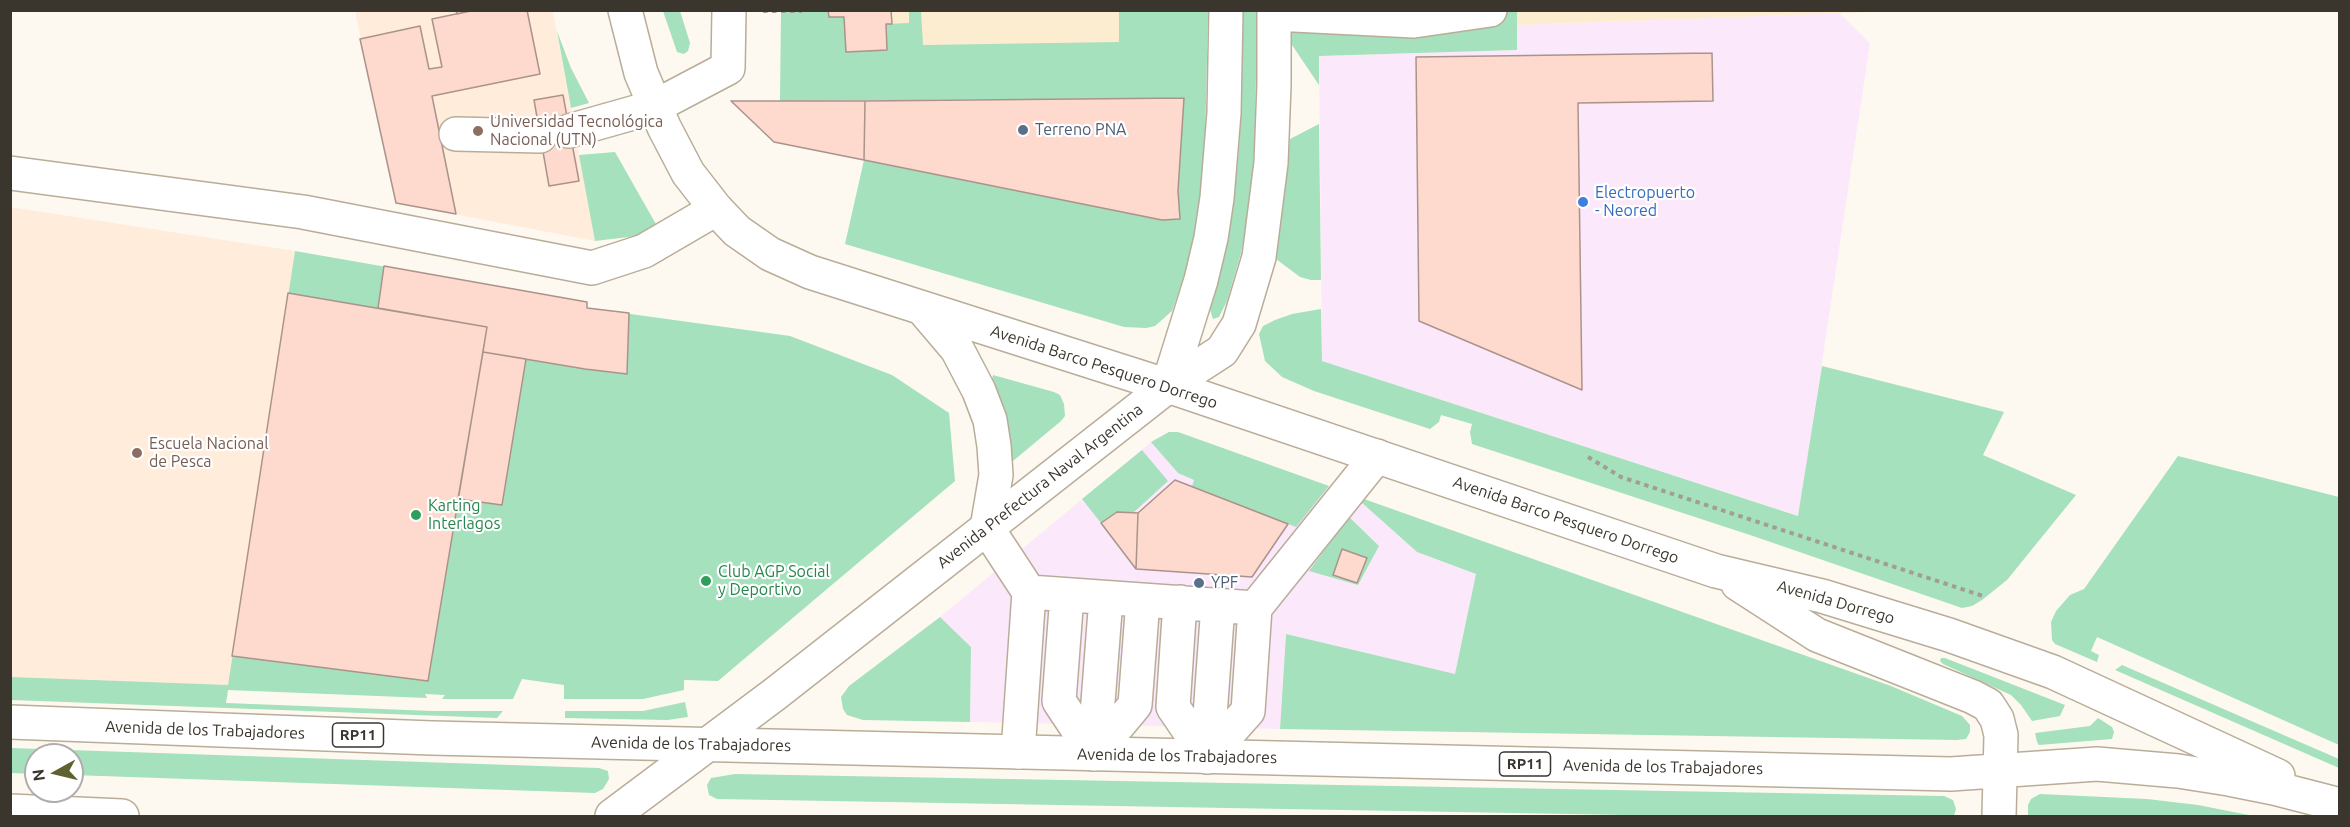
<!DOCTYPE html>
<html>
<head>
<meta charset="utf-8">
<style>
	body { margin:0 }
	#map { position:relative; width:2350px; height:827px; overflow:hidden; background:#fef9f0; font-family:Ubuntu,sans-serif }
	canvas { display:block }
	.frame { position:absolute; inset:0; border:12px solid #3a352d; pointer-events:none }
	.north { position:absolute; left:24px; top:743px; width:60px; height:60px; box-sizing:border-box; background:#fff; border:2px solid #b0aeab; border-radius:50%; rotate:262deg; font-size:16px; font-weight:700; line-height:24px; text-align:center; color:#3a352d }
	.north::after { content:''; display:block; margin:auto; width:21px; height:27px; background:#5f612e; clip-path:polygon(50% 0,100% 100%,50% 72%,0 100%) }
</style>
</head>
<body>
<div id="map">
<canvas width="2350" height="827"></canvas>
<div class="frame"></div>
<div class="north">N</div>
</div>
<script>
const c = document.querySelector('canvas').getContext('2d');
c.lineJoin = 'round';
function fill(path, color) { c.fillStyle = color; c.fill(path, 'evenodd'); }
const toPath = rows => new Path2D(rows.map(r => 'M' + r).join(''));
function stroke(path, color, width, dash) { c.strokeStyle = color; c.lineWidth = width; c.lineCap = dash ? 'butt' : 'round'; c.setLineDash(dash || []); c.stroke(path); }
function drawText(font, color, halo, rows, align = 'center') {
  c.font = font + ' Ubuntu,sans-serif'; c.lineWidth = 4.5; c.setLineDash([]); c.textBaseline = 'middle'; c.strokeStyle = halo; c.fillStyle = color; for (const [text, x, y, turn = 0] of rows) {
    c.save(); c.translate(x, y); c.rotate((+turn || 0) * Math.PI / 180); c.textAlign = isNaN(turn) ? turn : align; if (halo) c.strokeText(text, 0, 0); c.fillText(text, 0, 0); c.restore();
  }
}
fill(toPath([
	[1839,13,1870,43,1799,516,1322,361,1319,56,1517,50,1517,25],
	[1169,432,1178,432,1364,499,1361,502,1417,552,1476,574,1455,675,1286,634,1280,729,970,722,971,647,940,617,1151,442]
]), '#fbe9fb');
fill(toPath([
	[802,11,1183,11,1184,98,802,100],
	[1517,11,1517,10,1901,11,1517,25]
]), '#fdedd0');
fill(toPath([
	[355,11,553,11,595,241,396,203],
	[10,207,295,251,228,686,11,677]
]), '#ffecdb');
fill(toPath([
	[663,11,680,11,690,43,688,51,684,54,677,52],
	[781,11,828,11,829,17,844,17,847,52,887,50,886,24,909,23,909,11,921,11,923,45,1119,42,1119,11,1208,11,1205,148,1197,226,1189,263,1172,311,1155,326,1146,328,1124,327,845,244,864,160,1162,220,1179,218,1178,191,1184,98,780,101],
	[1242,11,1257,11,1255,138,1250,206,1241,253,1227,301,1219,317,1213,319,1210,310,1226,251,1234,203,1240,136],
	[1289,11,1517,11,1517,50,1319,56,1319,85,1290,42],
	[557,31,571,68,589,103,571,108],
	[1319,124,1321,280,1311,280,1300,277,1276,259,1290,139],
	[615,152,657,226,637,236,595,241,579,155],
	[295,251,587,302,587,308,790,336,892,375,949,413,955,481,718,681,684,680,684,690,643,699,564,699,564,685,522,679,513,699,442,699,445,695,425,694,427,698,228,690,226,703,433,711,503,711,497,718,11,700,11,677,228,685],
	[1321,309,1322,361,1798,516,1822,366,2004,412,1983,455,2076,495,2007,580,1982,600,1972,606,1962,608,1753,536,1472,444,1470,432,1472,424,1441,415,1439,422,1430,429,1314,391,1282,377,1265,361,1259,334,1263,326,1275,320,1292,314],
	[993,375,1054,392,1060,395,1064,404,1065,416,1061,421,1013,461,1011,459,1003,409,992,379],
	[1169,432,1178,432,1329,486,1296,527,1192,486,1194,480,1178,473,1151,442],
	[1142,450,1168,481,1133,513,1117,512,1101,523,1082,499],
	[2178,456,2339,497,2339,745,2097,637,2091,651,2099,655,2097,662,2055,644,2052,640,2051,622,2056,611,2070,595,2084,589],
	[1364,499,1891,686,1962,716,1970,725,1970,732,1966,739,1957,740,1280,729,1286,634,1455,674,1476,574,1417,552,1361,502],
	[1349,517,1379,546,1358,585,1309,571],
	[940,617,971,647,970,722,863,720,847,715,843,709,841,697,849,686],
	[1941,658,1945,658,2065,705,2060,716,2032,721,2021,705,2011,695,1943,664,1940,661],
	[2122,665,2339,759,2339,768,2115,670],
	[685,702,688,717,667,720,565,718,565,711,643,711],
	[2098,718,2112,727,2114,732,2112,739,2039,745,2037,742,2035,733,2090,726],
	[11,748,599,768,608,771,609,779,603,789,595,793,72,775,72,755,36,755,36,774,11,773],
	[735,774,1944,796,1953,800,1956,809,1954,816,1683,816,717,799,709,795,707,785,711,778],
	[2040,794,2147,799,2198,805,2254,816,2028,816,2028,805,2031,799]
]), '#a4e1bc');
const building = toPath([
	[456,10,475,10,457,14,456,10],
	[475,10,527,10,540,74,432,96,456,214,396,203,360,39,420,26,429,69,442,67,432,19,475,10],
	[828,10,891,10,892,24,886,24,887,50,846,52,844,17,829,17,828,10],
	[1712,53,1713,101,1578,103,1582,390,1419,321,1416,57,1712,53],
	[563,95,579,181,549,186,534,100,563,95],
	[1184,98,1178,191,1180,219,1162,220,864,160,865,101,1184,98],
	[731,101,865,101,864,160,774,142,731,101],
	[384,266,587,302,587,308,629,313,627,374,585,369,483,352,487,327,378,308,384,266],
	[288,293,487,327,428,681,232,656,288,293],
	[483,352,526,359,502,505,458,499,483,352],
	[1175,480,1288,524,1252,577,1136,569,1138,513,1175,480],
	[1117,512,1138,513,1136,569,1101,523,1117,512],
	[1342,549,1367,558,1357,583,1333,575,1342,549]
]);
fill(building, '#fddacd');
stroke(building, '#ab938b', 1.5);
const minor = toPath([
	[1274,14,1414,21,1490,10],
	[569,131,654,107,728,68,729,10],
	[456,134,540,136],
	[10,173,303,212,592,268,644,251,716,209],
	[1168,386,1201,280,1211,238,1217,198,1224,113,1226,10],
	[987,528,1029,592,1255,608],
	[1067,595,1059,701,1094,754],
	[1180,602,1173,707,1207,757],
	[1018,752,1029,592],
	[1094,754,1135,705,1143,600],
	[1094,754,1106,598],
	[1207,757,1248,711,1255,608,1377,456],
	[1207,757,1218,605],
	[612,816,775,694,1168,386,1222,351,1239,324,1259,257,1271,163,1274,85,1274,10]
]);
const major = toPath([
	[625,10,641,73,664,127,688,173,716,209,737,231,770,254,810,272,1168,386,1716,571,1822,596,1949,635,2053,672,2278,776],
	[923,309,957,349,979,391,990,420,994,446,996,475,987,528],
	[1738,584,1817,635,1973,697,1988,705,1997,719,2001,735,1999,816],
	[10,722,432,738,1951,774,2097,764,2178,771,2229,779,2274,788,2340,805],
	[10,811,122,816]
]);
stroke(minor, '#b9ad99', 36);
stroke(major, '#b9ad99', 36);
stroke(toPath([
	[763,11,802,11],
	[1588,457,1621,477,1986,597]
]), '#a29d95', 4, [4.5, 4.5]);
stroke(minor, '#fff', 33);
stroke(major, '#fff', 33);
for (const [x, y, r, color] of [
	[1023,130,6,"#5c6f8a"],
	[478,131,6,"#8d6e63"],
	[1583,202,6,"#3f7fe0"],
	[137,453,6,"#8d6e63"],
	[416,515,6,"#2e9e5b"],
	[706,581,6,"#2e9e5b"],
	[1199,583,6,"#5c6f8a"]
]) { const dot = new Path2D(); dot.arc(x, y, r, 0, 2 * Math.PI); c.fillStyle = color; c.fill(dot); stroke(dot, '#fff', 2); }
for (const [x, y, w] of [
	[358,735,51],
	[1525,764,51]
]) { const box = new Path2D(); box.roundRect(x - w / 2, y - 12, w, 24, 4.5); c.fillStyle = '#fff'; c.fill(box); stroke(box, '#3a352d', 1.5); }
drawText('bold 15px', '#3a352d', null, [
	["RP11",358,735],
	["RP11",1525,764]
]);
drawText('16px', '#785e54', '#fff', [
	["Universidad Tecnológica",490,122],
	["Nacional (UTN)",490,140],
	["Escuela Nacional",149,444],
	["de Pesca",149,462]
], 'left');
drawText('16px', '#4e5e75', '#fff', [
	["Terreno PNA",1035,130],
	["YPF",1211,583]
], 'left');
drawText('16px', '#366cbe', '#fff', [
	["Electropuerto",1595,193],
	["- Neored",1595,211]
], 'left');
drawText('16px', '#3a352d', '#fff', [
	["Avenida Barco Pesquero Dorrego",1104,367,18],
	["Avenida Prefectura Naval Argentina",1040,486,-38],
	["Avenida Barco Pesquero Dorrego",1566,520,19],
	["Avenida Dorrego",1836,602,16],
	["Avenida de los Trabajadores",205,730,2],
	["Avenida de los Trabajadores",691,744,1],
	["Avenida de los Trabajadores",1177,756,1],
	["Avenida de los Trabajadores",1663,767,1]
]);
drawText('16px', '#27864d', '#fff', [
	["Karting",428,506],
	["Interlagos",428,524],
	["Club AGP Social",718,572],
	["y Deportivo",718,590]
], 'left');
</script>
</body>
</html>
